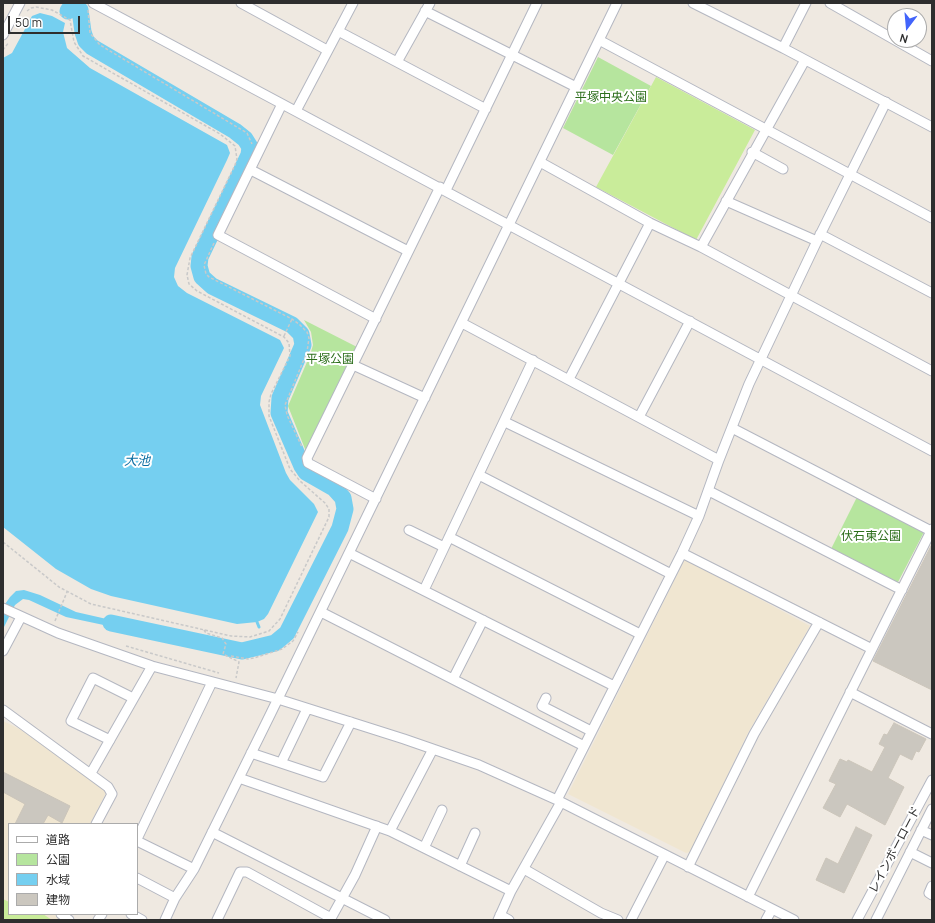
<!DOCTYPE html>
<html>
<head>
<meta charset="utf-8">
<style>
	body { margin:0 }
	#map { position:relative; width:935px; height:923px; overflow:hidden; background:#efe9e1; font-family:Manrope,"Noto Sans JP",sans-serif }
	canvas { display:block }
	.frame { position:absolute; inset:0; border:4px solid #2e2e2e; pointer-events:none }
	.legend { position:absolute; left:8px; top:823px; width:130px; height:92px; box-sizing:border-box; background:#fff; border:1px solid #ababab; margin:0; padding:5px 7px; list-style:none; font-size:12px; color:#2e2e2e }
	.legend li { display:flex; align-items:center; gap:8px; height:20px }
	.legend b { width:20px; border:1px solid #ababab }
	.north { position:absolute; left:887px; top:8px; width:40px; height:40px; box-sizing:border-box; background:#fff; border:1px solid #ababab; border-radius:50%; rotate:196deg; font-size:11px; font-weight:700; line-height:16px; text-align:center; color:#2e2e2e }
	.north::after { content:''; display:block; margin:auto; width:14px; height:18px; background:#4264fb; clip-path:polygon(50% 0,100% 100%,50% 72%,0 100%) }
	.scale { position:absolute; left:8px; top:16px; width:72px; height:18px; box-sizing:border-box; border:2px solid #2e2e2e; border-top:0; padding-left:5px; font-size:12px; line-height:14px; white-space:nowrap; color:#2e2e2e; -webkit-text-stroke:3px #fff; paint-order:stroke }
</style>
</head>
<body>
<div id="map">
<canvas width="935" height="923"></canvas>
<div class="frame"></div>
<ul class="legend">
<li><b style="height:5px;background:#fff"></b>道路</li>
<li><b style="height:11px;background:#b6e59e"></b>公園</li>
<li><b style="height:11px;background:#75cff0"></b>水域</li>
<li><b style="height:11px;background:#cbc7bf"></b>建物</li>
</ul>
<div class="north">N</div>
<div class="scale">50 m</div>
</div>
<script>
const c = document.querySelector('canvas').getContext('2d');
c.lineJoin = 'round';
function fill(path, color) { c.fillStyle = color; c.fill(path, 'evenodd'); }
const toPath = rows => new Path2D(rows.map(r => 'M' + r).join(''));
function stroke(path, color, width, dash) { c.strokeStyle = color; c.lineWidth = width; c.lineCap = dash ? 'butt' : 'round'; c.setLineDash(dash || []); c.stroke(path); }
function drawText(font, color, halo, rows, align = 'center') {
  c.font = font + ' Manrope,"Noto Sans JP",sans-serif'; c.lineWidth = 4; c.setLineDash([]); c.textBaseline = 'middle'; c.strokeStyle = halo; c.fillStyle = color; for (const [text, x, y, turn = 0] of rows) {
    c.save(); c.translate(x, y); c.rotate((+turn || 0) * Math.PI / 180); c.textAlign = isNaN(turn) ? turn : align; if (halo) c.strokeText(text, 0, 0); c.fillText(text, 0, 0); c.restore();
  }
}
fill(toPath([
	[685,559,810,626,748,733,690,852,686,853,568,794],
	[3,721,32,735,104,788,106,793,90,824,9,824,9,914,54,914,62,920,3,920]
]), '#f0e6d1');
fill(toPath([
	[598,57,651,86,613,155,563,128],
	[304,320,359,348,307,454,288,406,310,355,313,345,311,332],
	[857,497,924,532,897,584,831,549]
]), '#b6e59e');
fill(toPath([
	[656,77,755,130,696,240,596,187],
	[3,899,9,902,9,914,43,914,52,920,3,920]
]), '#c9ec9a');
fill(toPath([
	[40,13,52,16,65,23,63,32,67,48,90,68,227,145,230,153,227,160,175,268,174,277,178,286,187,293,280,340,284,348,261,396,260,405,286,473,290,480,314,504,318,512,268,614,264,619,257,622,237,624,111,596,91,589,56,569,3,527,3,58,12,53,32,16],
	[24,590,40,595,76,612,133,625,132,631,66,617,29,600,23,599,15,605,3,629,3,607,10,597,16,591]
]), '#75cff0');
stroke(toPath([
	[257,622,259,627],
	[264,640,266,645]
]), '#75cff0', 3);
stroke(toPath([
	[68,11,73,4,80,10,83,32,86,41,92,47,235,131,245,139,250,147,249,155,200,257,199,266,202,277,212,286,292,325,301,334,303,345,280,398,279,413,302,466,306,472,334,488,343,498,345,509,340,528,287,633,275,643,242,651,111,623]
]), '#75cff0', 17);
const building = toPath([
	[932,544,932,690,873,661,932,544],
	[894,723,926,739,919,752,916,751,912,760,900,754,888,778,904,787,885,825,847,804,840,817,823,808,836,784,829,781,840,759,847,762,848,760,872,772,885,747,879,744,884,734,887,735,894,723],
	[3,772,70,806,62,823,48,815,43,824,15,824,25,804,3,792,3,772],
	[856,827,872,835,844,893,816,880,826,858,838,864,856,827]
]);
fill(building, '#cbc7bf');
stroke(building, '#cbc5ba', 1);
const minor = toPath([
	[93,3,932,451],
	[241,3,327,50],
	[693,3,783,48,932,127],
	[830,3,932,61],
	[425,11,576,87],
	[338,31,486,109],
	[3,35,20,3],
	[599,40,932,218],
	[783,48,806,3],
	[397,62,430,3],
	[282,104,218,235,376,319],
	[296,111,353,3],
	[752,152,783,169],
	[540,162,650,223,701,247,932,371],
	[251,170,408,251],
	[446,190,537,3],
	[726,201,817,241],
	[820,234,932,293],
	[701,247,805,60],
	[462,323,719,460],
	[353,365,425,398],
	[569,379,650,223],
	[639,417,690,321],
	[505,422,699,516],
	[732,428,931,531],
	[479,475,671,574],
	[709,491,902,590],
	[376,499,308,463,307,458,440,187],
	[409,530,444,547],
	[449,537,640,634],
	[349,553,614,686],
	[682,553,872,649],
	[424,590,533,360],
	[3,608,58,633,152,666,278,699,404,739,479,765,557,800,794,920],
	[321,612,584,746],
	[3,651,21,617],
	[453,679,483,620],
	[850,692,932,734],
	[546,698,542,706,591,731],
	[3,710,108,787,112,794,96,824],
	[110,740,71,721,93,678,133,698],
	[251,753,323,777,351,722],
	[281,763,307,709],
	[91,773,152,666],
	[239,778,390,831,511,891],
	[557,800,682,553,699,516,719,460,749,384,817,241,886,102],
	[921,830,932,835],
	[390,831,433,749],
	[212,832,385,920],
	[137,839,212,682],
	[137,841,194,869],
	[424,848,442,810],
	[910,852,932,863],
	[460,866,475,833],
	[688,867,754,734,819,622],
	[524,869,601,913,618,920],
	[137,878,175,898],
	[932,886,929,893,932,895],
	[748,897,932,529],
	[61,914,69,920],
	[131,914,142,920],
	[500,915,509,920],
	[98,920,102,914],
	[165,920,175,898,194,869,271,713,617,3],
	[217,920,240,872,247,872,331,918],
	[330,920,355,875,377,826],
	[498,920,511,891,561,802],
	[631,920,664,856],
	[766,920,772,909],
	[857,920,932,780],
	[876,920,932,809]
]);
stroke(minor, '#b4b7c1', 11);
stroke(toPath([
	[88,10,90,33,100,45,247,133,252,144],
	[3,50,9,42],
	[214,243,204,265,206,274,209,277,292,319,299,324,307,332,309,338,307,352,285,405,287,415,302,447],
	[284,336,292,319],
	[3,542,59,587,91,604,231,636,250,637,269,631,280,619,329,517,329,509,325,503,300,481,290,469,269,416,269,402,271,394,290,356,289,343,284,337,197,291,189,284,187,275,190,258,235,165,237,159,235,146,220,134,83,56,74,42,70,20,52,10,36,7,31,8,27,11],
	[55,621,67,592],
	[204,630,206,633,222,638,226,644,223,654,239,662,236,678],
	[126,646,219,673],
	[231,656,248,659,254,658,282,649,293,641,298,632]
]), '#c9c9c9', 1.5, [3, 2]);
stroke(minor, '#fff', 9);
drawText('12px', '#2c6e1b', '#fff', [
	["平塚中央公園",611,98],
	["平塚公園",330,360],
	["伏石東公園",871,537]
]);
drawText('12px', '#2e2e2e', '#fff', [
	["レインボーロード",895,850,-62]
]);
drawText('italic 13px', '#0d6fa3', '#fff', [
	["大池",137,461]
]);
</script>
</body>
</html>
